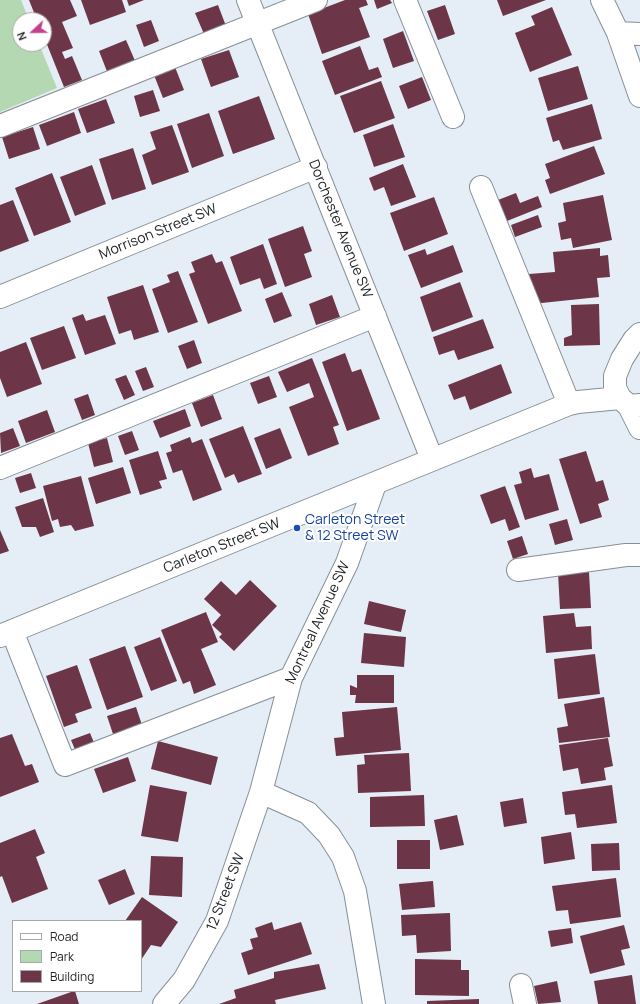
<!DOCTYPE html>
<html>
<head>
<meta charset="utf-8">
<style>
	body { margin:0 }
	#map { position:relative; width:640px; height:1004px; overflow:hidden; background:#e5eef6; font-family:Manrope,sans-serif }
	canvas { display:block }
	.legend { position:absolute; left:12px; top:920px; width:130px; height:72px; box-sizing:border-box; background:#fff; border:1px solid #a7a8a9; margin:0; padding:5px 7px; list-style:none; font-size:12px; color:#232629 }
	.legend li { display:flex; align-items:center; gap:8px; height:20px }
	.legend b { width:20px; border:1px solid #a7a8a9 }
	.north { position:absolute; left:12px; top:12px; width:40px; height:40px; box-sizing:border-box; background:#fff; border:1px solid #a7a8a9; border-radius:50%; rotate:248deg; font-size:11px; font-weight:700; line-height:16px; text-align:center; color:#232629 }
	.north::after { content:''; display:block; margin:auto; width:14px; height:18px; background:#c1418b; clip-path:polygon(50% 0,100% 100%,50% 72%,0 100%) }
</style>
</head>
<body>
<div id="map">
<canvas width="640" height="1004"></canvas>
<ul class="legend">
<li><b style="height:5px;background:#fff"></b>Road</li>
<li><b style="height:11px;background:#b3d8b2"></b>Park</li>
<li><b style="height:11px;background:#6d3548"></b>Building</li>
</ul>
<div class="north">N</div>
</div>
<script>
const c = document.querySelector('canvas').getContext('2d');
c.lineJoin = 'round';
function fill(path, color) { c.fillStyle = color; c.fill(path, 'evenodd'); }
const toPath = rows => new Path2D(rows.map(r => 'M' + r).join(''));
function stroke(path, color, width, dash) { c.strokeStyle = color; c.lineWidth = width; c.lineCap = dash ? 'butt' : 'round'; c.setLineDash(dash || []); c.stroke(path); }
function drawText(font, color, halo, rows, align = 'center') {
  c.font = font + ' Manrope,sans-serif'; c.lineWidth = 4; c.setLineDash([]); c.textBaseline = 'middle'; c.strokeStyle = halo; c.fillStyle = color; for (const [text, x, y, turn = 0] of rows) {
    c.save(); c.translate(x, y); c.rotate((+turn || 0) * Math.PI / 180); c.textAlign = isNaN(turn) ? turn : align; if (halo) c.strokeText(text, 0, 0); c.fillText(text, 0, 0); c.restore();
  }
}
fill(toPath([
	[0,0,21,0,29,20,20,20,20,44,39,44,57,88,0,112]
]), '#b3d8b2');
fill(toPath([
	[29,0,70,0,77,16,62,22,73,48,62,52,65,59,72,56,82,80,64,87,44,37,44,20,37,20],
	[81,0,122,0,126,12,90,25],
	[127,0,144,0,129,6],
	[345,0,366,0,368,5,359,8,370,37,322,54,308,14],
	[374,0,390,0,392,3,377,9],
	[497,0,546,0,503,16],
	[218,5,226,26,204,34,195,13],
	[445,5,455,34,438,40,427,11],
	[552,7,572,55,530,72,515,33,535,25,531,16],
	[151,20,159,41,144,47,136,25],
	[403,31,414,61,393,68,383,39],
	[126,40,136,63,108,74,99,51],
	[360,46,369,70,378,67,382,77,335,95,322,61],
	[229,50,239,77,211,87,201,59],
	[578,66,588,99,548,111,538,78],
	[175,67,184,90,163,98,154,75],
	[422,77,431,100,408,109,399,86],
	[381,81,395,118,354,133,340,96],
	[153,90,160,111,140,117,134,96],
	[259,96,275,139,233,154,218,111],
	[106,99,115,123,87,133,78,109],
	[592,104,602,139,563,150,559,140,553,142,546,118],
	[74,112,81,133,47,146,39,125],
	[209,113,224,156,192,168,177,124],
	[393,124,405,157,374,167,363,135],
	[172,125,189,172,152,185,142,155,156,149,150,132],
	[33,127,40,149,9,159,2,137],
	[594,146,605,174,550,194,545,180,550,178,545,164],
	[133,148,146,189,112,200,99,159],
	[403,164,416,197,391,206,384,187,374,191,369,178],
	[92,165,106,204,75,216,60,177],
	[52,173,71,222,34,236,15,188],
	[516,193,520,203,538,196,542,207,507,221,498,200],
	[603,195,612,240,573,248,571,238,561,240,558,223,566,221,563,203],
	[434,197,448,234,404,251,390,213],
	[13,200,29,241,0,252,0,205],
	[538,215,542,227,515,237,511,225],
	[303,226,312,251,304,254,312,277,285,287,268,239],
	[263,244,277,284,264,289,260,278,240,285,230,257],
	[453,245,463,272,421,288,408,255,425,249,427,255],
	[600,248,600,256,608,255,610,277,597,278,599,297,532,304,529,274,555,272,553,252],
	[212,254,216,263,222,261,242,311,208,324,189,274,195,272,191,262],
	[178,271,198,322,168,333,152,289,170,282,167,275],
	[460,282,473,317,432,332,420,297],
	[143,285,159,332,134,340,131,330,119,334,107,297],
	[282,292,292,316,274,323,265,299],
	[332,295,340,317,316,325,309,304],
	[599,304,600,345,564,346,564,338,572,335,571,305],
	[83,314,86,321,105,315,116,344,85,355,72,318],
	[483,319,494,348,458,360,454,350,439,355,433,337],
	[64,326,76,358,42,370,30,338],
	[194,340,202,363,187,369,178,346],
	[26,342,42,384,7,397,0,378,0,352],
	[345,353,352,372,361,369,380,419,347,431,322,362],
	[312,358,339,425,333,427,339,444,308,456,289,407,314,397,309,383,287,392,278,372],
	[501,364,512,393,470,410,465,396,454,400,448,385],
	[146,367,154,387,143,391,135,371],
	[126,375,135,395,124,400,115,379],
	[269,376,277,397,258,404,250,383],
	[88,394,95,415,82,420,74,399],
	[213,395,222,419,201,427,192,403],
	[185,409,191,426,160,438,153,421],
	[47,410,55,432,26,443,18,421],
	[243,426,262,474,238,483,234,474,225,478,209,439],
	[13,428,20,446,1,453,0,433],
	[280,428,292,458,266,469,254,438],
	[132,431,139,450,125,455,118,436],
	[190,437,192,443,202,439,222,490,193,501,182,470,173,473,166,453,172,451,170,445],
	[107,438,113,462,94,467,88,443],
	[158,451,167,479,159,481,162,488,140,495,129,460],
	[586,451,596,482,603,480,609,500,598,504,602,517,580,524,559,459],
	[123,467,131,493,96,504,88,478],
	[531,468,534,478,549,474,559,510,525,520,514,485,522,483,519,472],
	[31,473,36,488,20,493,15,478],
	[81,476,94,526,75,531,71,525,60,527,58,519,52,521,43,486],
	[505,486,520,527,509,531,505,519,491,524,480,495],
	[43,498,54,532,40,537,36,527,22,527,15,507],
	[567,519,573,540,555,545,549,524],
	[0,530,9,551,0,554],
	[522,536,528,554,513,559,507,541],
	[589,572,591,608,560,609,558,573],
	[250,580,277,606,234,651,219,637,222,634,212,625,221,615,204,599,221,581,236,595],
	[369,601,406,610,401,632,364,624],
	[206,612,218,642,201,649,216,685,194,694,190,681,183,684,161,630],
	[574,613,576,627,591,626,592,649,546,653,543,616],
	[364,633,406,637,404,667,361,663],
	[160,637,177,681,151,691,134,647],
	[125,646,143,697,107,710,89,659],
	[595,654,600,694,558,699,554,659],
	[77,665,92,708,75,714,78,722,64,727,46,676],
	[357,675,394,675,394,703,355,703,356,695,350,695,350,685,357,688],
	[604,697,610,737,559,743,557,728,568,726,564,704],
	[136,707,142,725,113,734,107,716],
	[397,707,401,750,336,756,334,738,344,737,342,712],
	[90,733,95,745,76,752,71,740],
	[12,734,25,766,32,764,39,782,0,797,0,738],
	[608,738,613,766,604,768,606,780,581,784,578,768,563,771,559,745],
	[158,741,218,757,211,785,151,769],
	[409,753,411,791,358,793,357,765,365,764,364,755],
	[128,757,136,781,103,793,94,769],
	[150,785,187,792,178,842,141,836],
	[612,785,617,823,577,828,575,814,565,815,562,792],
	[424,795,425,826,370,827,370,797],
	[523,798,527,823,504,827,500,802],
	[457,815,464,845,440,850,434,820],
	[35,829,45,853,36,857,48,889,12,903,2,876,0,877,0,843],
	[571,832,575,859,544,864,541,837],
	[397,840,430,840,430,869,397,869],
	[619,843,620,870,592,871,591,844],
	[151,856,183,857,182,897,149,895],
	[125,869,135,894,109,905,98,880],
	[616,878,621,917,570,924,568,910,556,911,552,886],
	[433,881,435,907,402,910,399,884],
	[142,897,178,922,161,947,151,945,141,960,141,921,125,921],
	[450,913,451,951,417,953,416,935,402,936,401,915],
	[272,922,274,930,301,922,312,954,248,975,241,953,253,949,250,939,258,937,255,928],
	[624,925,630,948,621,950,625,965,590,974,580,936],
	[571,928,573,943,551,947,548,931],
	[415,959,461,960,461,970,469,970,469,996,415,995],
	[319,964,326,989,275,1000,276,1004,219,1004,236,998,234,990,274,978,274,972],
	[632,975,636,1004,598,1004,594,981],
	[557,981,561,1002,538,1004,534,986],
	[75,991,79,1004,37,1004,74,991],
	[479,999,479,1004,427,1004,427,1001]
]), '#6d3548');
const minor = toPath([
	[248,0,432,459],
	[405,0,453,117],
	[602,0,618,33,640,96],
	[618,33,640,34],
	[0,126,316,0],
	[481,187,569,404],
	[0,297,316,167],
	[640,334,634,340,622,359,615,376,615,388,620,398,629,406,640,405],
	[629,406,640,428],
	[0,468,375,316],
	[518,570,626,555,640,555],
	[12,631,65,765,291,678],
	[0,636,569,404,578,402,620,398],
	[521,985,525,1004],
	[164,1004,184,980,217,921,261,792],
	[374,1004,355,891,343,857,329,835,308,813,261,792,291,678,347,563,375,484]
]);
stroke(minor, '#878f96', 24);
stroke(minor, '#fff', 22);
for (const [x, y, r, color] of [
	[297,528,4,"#1a4fb4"]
]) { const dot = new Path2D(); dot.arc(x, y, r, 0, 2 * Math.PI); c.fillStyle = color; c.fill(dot); stroke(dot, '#fff', 1.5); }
drawText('14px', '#232629', '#fff', [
	["Dorchester Avenue SW",340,229,68],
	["Morrison Street SW",158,232,-22],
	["Carleton Street SW",222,546,-22],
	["Montreal Avenue SW",318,623,-65],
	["12 Street SW",226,892,-69]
]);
drawText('14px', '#164399', '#fff', [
	["Carleton Street",305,520],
	["& 12 Street SW",305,536]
], 'left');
</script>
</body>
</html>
